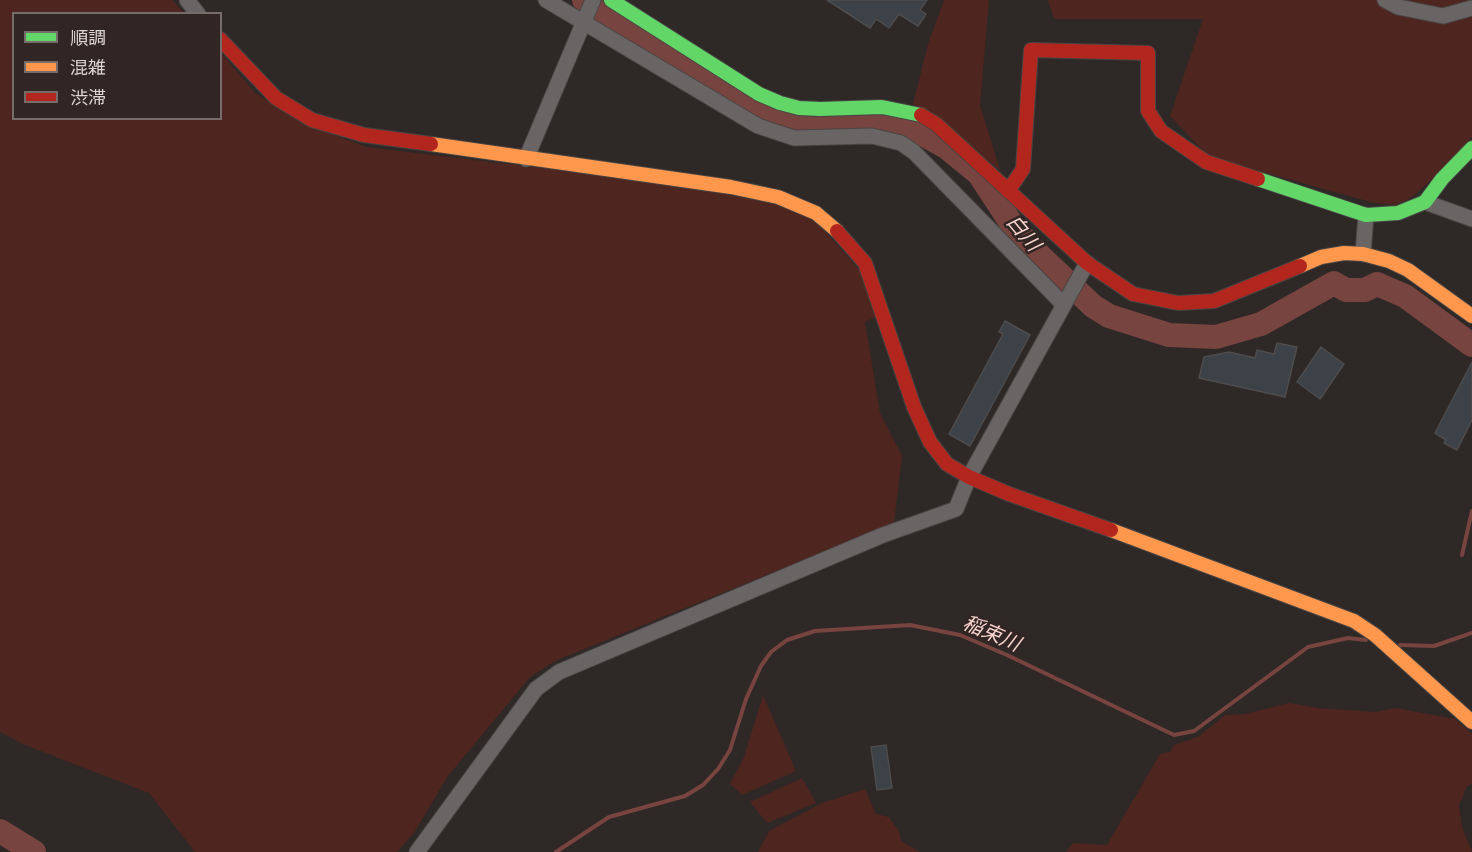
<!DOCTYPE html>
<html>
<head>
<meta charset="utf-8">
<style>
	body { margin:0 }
	#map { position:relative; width:1472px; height:852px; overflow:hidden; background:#2e2827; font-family:"Titillium Web","Noto Sans JP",sans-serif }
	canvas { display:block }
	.legend { position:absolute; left:12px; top:12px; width:210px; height:108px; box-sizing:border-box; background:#312624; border:2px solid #766c6a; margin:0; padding:8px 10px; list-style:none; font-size:18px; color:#ddd5d4 }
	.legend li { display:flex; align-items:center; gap:12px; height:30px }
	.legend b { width:30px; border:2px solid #766c6a }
</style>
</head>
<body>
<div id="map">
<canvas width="1472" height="852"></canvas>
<ul class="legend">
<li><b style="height:8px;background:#63d668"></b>順調</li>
<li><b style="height:8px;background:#ff974d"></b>混雑</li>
<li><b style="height:8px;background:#b3261e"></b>渋滞</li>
</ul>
</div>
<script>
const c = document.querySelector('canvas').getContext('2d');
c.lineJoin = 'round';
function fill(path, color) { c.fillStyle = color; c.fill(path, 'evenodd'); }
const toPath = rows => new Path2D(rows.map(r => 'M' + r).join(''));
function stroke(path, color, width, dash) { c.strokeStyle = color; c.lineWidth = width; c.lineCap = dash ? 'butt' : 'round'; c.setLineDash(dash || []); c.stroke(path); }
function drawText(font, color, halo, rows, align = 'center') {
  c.font = font + ' "Titillium Web","Noto Sans JP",sans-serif'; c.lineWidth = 5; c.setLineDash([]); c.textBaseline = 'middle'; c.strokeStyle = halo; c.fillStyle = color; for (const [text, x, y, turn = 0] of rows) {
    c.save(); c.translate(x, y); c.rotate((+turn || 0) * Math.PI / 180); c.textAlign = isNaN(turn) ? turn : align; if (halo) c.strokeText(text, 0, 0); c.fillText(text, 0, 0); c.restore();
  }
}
fill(toPath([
	[0,0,172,0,184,13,14,14,14,118,220,118,221,53,255,93,303,124,367,147,672,184,788,206,816,221,862,273,877,316,865,322,880,413,902,456,894,523,555,661,530,677,448,776,414,833,397,852,195,852,149,793,25,745,0,732],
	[944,0,989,0,980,105,1000,170,913,104,928,44],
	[1048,0,1472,0,1472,137,1438,174,1412,197,1396,205,1374,203,1209,157,1170,116,1203,19,1054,19],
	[763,695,796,771,742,795,730,784,744,757],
	[1289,703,1318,708,1374,712,1396,708,1455,719,1472,734,1472,784,1467,786,1459,805,1462,827,1472,852,1066,852,1073,843,1107,845,1160,754,1170,752,1174,745,1198,737,1225,715,1245,714],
	[802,778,816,803,767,823,750,802],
	[865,789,876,814,889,817,899,831,901,841,920,852,758,852,769,831,822,803]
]), '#4f2520');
stroke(toPath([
	[1462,555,1472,511],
	[1400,645,1434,646,1472,633],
	[556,852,609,817,685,796,703,785,718,769,730,750,746,699,761,666,771,652,787,640,815,631,910,625,960,635,1007,655,1174,735,1194,731,1308,647,1348,638,1366,640]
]), '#78443f', 4);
stroke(toPath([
	[584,0,770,119,797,125,859,125,885,122,912,128,946,147,979,174,1013,226,1040,256,1093,306,1109,316,1169,335,1216,337,1261,324,1334,283,1346,290,1365,290,1377,284,1405,296,1472,345],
	[0,831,34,852]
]), '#78443f', 24);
const building = toPath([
	[827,0,927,0,920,10,926,14,918,26,899,14,889,28,876,19,870,28,827,0],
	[1005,321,1030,335,970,446,949,434,1003,334,999,332,1005,321],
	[1277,343,1297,347,1285,397,1199,378,1204,357,1229,352,1255,358,1257,350,1274,354,1277,343],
	[1321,347,1344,364,1320,399,1297,382,1321,347],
	[1472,362,1472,420,1457,450,1444,443,1446,440,1435,433,1472,362],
	[886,745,892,788,877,790,871,747,886,745]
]);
fill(building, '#3c4247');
stroke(building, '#4e4c4d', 1.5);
const street = toPath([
	[187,0,198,14],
	[546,0,758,126,794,138,872,136,901,143,914,152,1064,305],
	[1385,0,1398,7,1443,16,1472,8],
	[526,159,593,0],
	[1425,202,1472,219],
	[1363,254,1366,215],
	[417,852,536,689,559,672,883,535,956,509,969,477,1087,263]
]);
const fast = toPath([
	[611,0,759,94,780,103,799,108,820,109,882,107,921,115],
	[1258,179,1366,215,1398,213,1425,202,1442,179,1472,148]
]);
const slow = toPath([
	[431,144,731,187,778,197,816,213,837,231],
	[1300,266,1321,257,1344,253,1363,254,1389,261,1408,270,1472,316],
	[1111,530,1354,621,1375,635,1472,722]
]);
const jam = toPath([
	[220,39,276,98,312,120,364,135,431,144],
	[921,115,936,124,1087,263,1133,294,1178,303,1214,301,1300,266],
	[1008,191,1023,169,1031,50,1148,53,1148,111,1161,131,1206,162,1258,179],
	[837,231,865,263,914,407,930,442,947,464,969,477,1009,494,1111,530]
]);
stroke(street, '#494544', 17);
stroke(fast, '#494544', 16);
stroke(slow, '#494544', 16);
stroke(jam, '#494544', 16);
stroke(street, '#686564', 15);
stroke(fast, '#63d668', 14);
stroke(slow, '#ff974d', 14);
stroke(jam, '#b3261e', 14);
drawText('italic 20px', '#f9d4cf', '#312624', [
	["白川",1022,234,50],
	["稲束川",991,635,23]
]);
</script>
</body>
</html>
